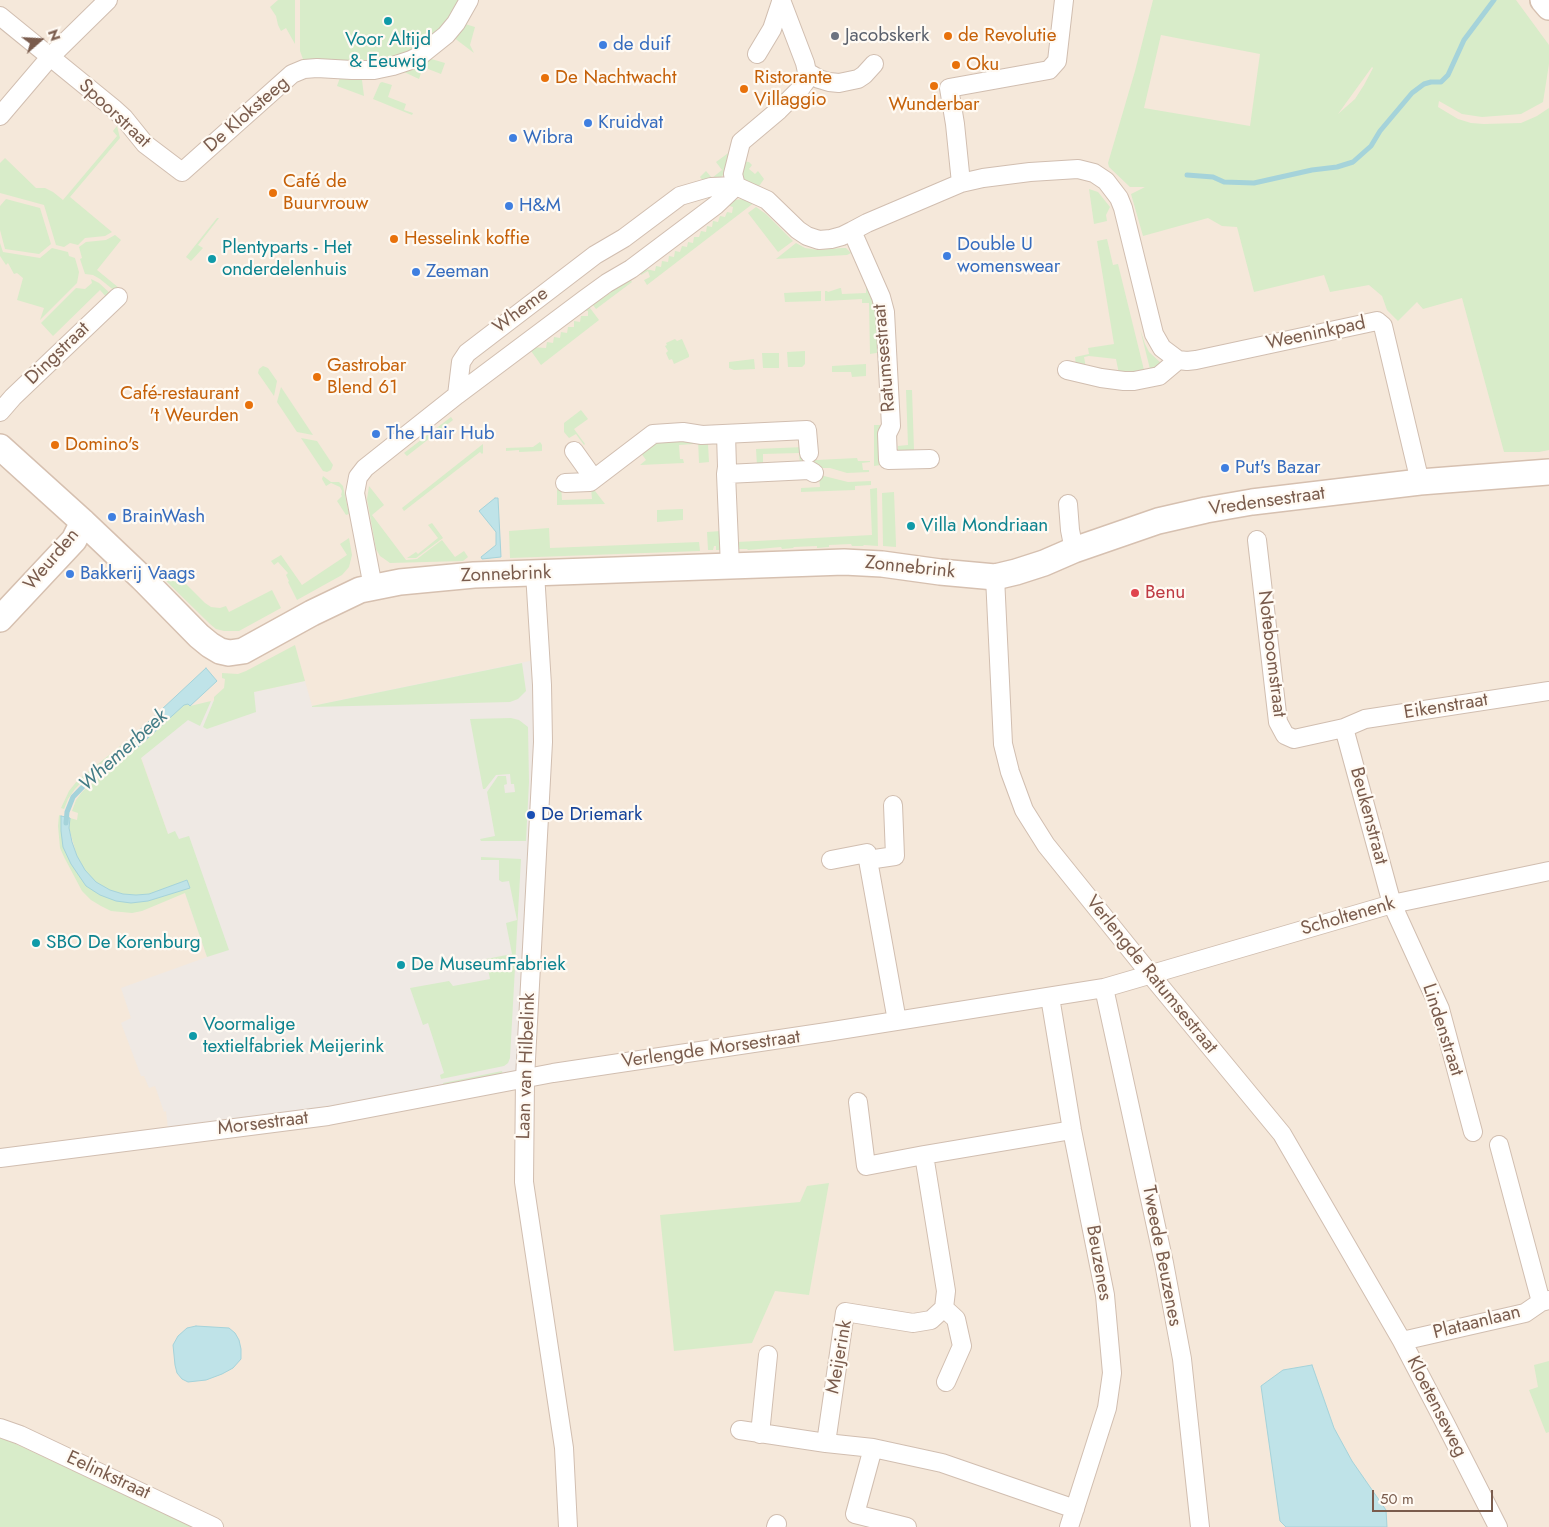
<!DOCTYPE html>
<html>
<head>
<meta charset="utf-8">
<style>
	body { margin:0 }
	#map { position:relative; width:1549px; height:1527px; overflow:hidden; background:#fdf6ec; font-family:Jost,sans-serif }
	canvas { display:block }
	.north { position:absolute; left:15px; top:15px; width:50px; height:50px; -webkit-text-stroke:4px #fffaf3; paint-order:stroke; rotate:71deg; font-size:14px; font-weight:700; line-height:20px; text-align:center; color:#7a5c4d }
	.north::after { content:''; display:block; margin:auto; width:18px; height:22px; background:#7a5c4d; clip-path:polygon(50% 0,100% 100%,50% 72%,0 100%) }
	.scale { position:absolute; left:1372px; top:1490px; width:121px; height:22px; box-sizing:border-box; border:2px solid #7a5c4d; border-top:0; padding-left:6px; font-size:15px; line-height:18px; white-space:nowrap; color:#7a5c4d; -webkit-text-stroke:4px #fffaf3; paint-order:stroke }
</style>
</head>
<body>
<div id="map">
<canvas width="1549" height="1527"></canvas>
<div class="north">N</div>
<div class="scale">50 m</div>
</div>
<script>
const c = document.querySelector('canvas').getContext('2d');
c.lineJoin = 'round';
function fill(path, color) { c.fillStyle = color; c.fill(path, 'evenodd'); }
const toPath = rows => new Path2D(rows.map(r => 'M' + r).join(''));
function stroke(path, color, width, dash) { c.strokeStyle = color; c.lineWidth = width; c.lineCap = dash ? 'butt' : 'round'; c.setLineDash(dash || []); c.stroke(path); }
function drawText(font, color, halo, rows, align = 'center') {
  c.font = font + ' Jost,sans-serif'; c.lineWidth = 4.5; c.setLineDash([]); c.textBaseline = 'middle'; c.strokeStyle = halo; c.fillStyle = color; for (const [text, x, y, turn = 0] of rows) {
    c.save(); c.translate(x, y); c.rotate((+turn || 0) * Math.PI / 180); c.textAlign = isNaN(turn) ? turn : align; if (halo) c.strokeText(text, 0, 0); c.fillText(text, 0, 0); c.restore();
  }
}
fill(toPath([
	[0,0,1549,0,1549,1527,0,1527]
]), '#f5e8da');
fill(toPath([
	[539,659,523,1080,169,1138,166,1111,164,1112,155,1086,149,1088,144,1076,141,1076,121,1023,131,1018,121,988,207,957,185,893,168,834,139,751,190,706,305,681,312,706]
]), '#efe9e4');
fill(toPath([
	[278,0,295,0,295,44,286,28,281,31,278,25,276,16,270,7],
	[300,0,464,0,461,6,426,45,388,62,306,61,303,59,300,51],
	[1153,0,1516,0,1549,45,1549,64,1543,102,1521,114,1482,117,1462,114,1439,101,1438,107,1458,119,1471,123,1484,124,1521,123,1537,116,1549,108,1549,450,1539,452,1504,452,1462,298,1423,309,1417,302,1398,321,1387,310,1382,296,1369,285,1330,292,1324,275,1254,292,1237,227,1222,226,1208,218,1143,236,1131,194,1145,187,1130,187,1109,167,1108,163,1135,71],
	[1161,35,1260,54,1250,126,1144,108],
	[1372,67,1373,68,1364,85,1355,99,1338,114],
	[462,23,475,27,470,45,474,53,453,37],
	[428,58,445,63,441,74,423,67,419,79,402,71],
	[341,75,360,78,362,80,364,96,337,86],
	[382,82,392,85,388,97,406,104,404,110,413,113,412,115,373,99,380,83],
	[117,126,120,138,70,197,112,232,105,236,85,238,78,245,70,243,64,247,56,245,44,205,0,193,0,163,5,158,36,188,45,188,53,192,63,200,117,136,113,131],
	[731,151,725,173,720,178,705,183,700,177,706,171,712,178,722,170,716,162],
	[742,161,749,162,752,165,749,169,755,174,758,171,764,179,757,189,746,182,743,178,742,174],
	[1089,189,1098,192,1110,207,1106,215,1107,221,1094,224],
	[6,199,40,208,51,244,39,254,5,249,0,230,0,206],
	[744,199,755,202,647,285,644,280,650,277,648,271,641,275,638,269,640,268,655,271,656,266,661,267,662,261,668,262,669,256,674,257,675,251,680,252,682,246,687,247,688,242,693,243,694,237,699,237,701,231,706,232,707,226,712,227,713,221,718,222,720,216,725,217,727,212,732,213,733,207,726,205,734,200],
	[756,207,766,214,793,241,778,252,748,213],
	[217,218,219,218,198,245,203,248,191,261,186,257],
	[115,235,121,240,97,270,119,288,116,292,100,279,93,275,85,274,80,259,82,258,79,247,86,242,106,240],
	[1107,239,1113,265,1118,264,1144,370,1129,374,1119,374,1116,359,1089,356,1084,357,1086,368,1076,366,1075,357,1089,354,1088,348,1114,344,1097,241],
	[0,243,3,252,40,258,52,248,68,252,69,256,75,258,79,272,77,283,40,320,44,308,17,300,23,278,17,273,14,274,8,263,6,265,0,256],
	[796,243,805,248,818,250,842,248,846,248,851,253,847,255,776,259],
	[91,279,99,283,112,295,108,299,100,290,53,336,41,323,76,288,85,289,92,283],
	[630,279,632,282,596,309,593,305],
	[866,282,877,304,879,352,876,353,870,354,869,303,862,303,862,299,825,301,825,291,827,291,828,292,840,288,841,288,842,294,866,293],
	[821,291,821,301,785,302,784,293],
	[587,304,599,320,541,365,529,348,531,347,546,348,547,342,553,343,554,337,560,338,561,332,567,333,568,327,574,327,574,321,580,322,581,316,588,316,588,311,582,310],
	[1140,329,1145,344,1149,352,1162,364,1159,367,1150,369],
	[675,339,677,341,682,339,689,355,689,357,674,364,672,359,669,360,666,353,668,351,665,346,667,345,666,343],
	[805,351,805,364,802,367,788,367,787,352],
	[762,353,779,353,779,368,763,368],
	[754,359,755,369,734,370,729,368,729,362],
	[866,364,866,376,852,377,851,372,832,372,832,366],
	[263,366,268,368,277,381,274,396,258,373,259,369],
	[281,387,313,435,297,432,277,402],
	[906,390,912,390,914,450,898,451,898,446,908,445],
	[581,410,588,419,574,429,585,444,584,445,576,434,569,438,564,432,564,423],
	[451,417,453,420,407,456,404,453],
	[874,425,885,425,879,432,881,465,874,466],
	[301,438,317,441,333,465,331,470,327,472,323,471],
	[693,438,693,444,679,445,680,459,683,459,684,463,640,465,646,460,639,450,654,439],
	[698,439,719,440,719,443,708,444,709,462,699,463],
	[540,442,542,445,542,451,519,452,519,450,506,451,506,448,533,447],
	[483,444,483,453,482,454,480,452,404,511,402,508],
	[804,447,806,463,800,464,799,453,763,454,763,465,757,466,756,449],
	[816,454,816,460,857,458,858,461,870,461,870,462,862,463,863,470,869,470,869,472,847,473,830,468,816,468,811,462,811,455],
	[323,476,331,482,339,482,343,486,349,514,346,515,337,501,342,496,341,495,342,491,340,487,331,483,326,486,322,479],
	[824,476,848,482,871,481,871,485,855,486,855,490,801,492,801,488,820,487,819,477],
	[557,485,561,485,562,500,592,499,591,488,592,487,605,504,557,505],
	[369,486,384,505,372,515,406,560,417,559,442,540,455,557,464,551,468,557,463,561,390,563,383,558,380,556,376,549,367,499],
	[877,488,878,546,864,545,863,546,852,546,851,544,829,545,829,547,817,548,817,546,794,547,793,548,782,549,781,547,748,550,747,549,737,549,737,542,872,535,870,489],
	[894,492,896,544,896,547,883,546,882,493],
	[683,509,683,520,657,522,657,510],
	[432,523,443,538,416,558,407,558,416,552,418,554,438,538,428,525],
	[549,528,550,548,699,542,700,551,510,558,509,531],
	[721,531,723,550,716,550,716,546,714,546,713,550,708,550,707,532],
	[349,538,352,555,349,567,342,575,297,600,288,582,289,581,286,575,288,573,278,562,274,565,271,561,281,555,302,585,347,555,340,544],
	[171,569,205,603,211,607,220,608,226,606,229,612,272,590,281,608,239,631,224,631,216,629,210,624,163,578],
	[295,645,305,681,254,692,256,712,207,729,203,727,214,700,214,697,224,688,225,679,222,678,222,673,238,674,246,671],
	[522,663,526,691,518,699,510,702,312,707,312,706],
	[211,701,200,726,188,720,141,758,168,834,175,831,179,839,189,836,229,950,207,957,185,893,142,911,132,913,111,911,101,906,91,900,82,891,64,857,60,848,58,826,59,815,61,816,61,831,86,886,131,903,148,901,190,887,187,880,150,894,136,895,123,894,110,890,96,882,85,870,77,856,69,828,70,818,77,820,78,813,72,811,76,800,82,792,117,761,138,747,184,705,188,704,190,706],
	[511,718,519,720,528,727,529,782,526,841,481,841,480,839,495,836,487,792,498,776,506,776,507,784,504,785,505,793,515,792,514,784,511,784,510,774,496,775,485,789,483,789,470,719],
	[140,730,88,775,75,789,68,799,64,809,61,808,69,791,77,781],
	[481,857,521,859,510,1058,508,1063,504,1066,441,1079,440,1075,444,1073,428,1023,423,1025,410,988,449,981,453,986,490,979,486,959,512,954,506,923,517,920,509,881,502,882,499,880,499,860,481,860],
	[502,1071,503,1075,444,1086,443,1083],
	[829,1183,809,1295,775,1291,752,1343,674,1351,660,1215,800,1202,807,1186],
	[1549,1361,1549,1432,1546,1433,1529,1390,1538,1387,1534,1365],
	[0,1437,1,1437,193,1527,0,1527]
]), '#d8ecc9');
const water = toPath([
	[495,498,498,498,501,557,482,559,481,557,496,545,496,532,479,511,495,498],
	[206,668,217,681,190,706,188,704,184,705,138,747,131,738,206,668],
	[61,816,70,818,69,828,72,842,77,856,85,870,96,882,110,890,123,894,136,895,149,894,187,880,190,888,148,901,131,903,116,901,100,895,86,886,71,864,63,847,61,831,61,816],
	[196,1326,229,1328,235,1333,239,1340,241,1349,241,1359,233,1368,222,1374,206,1380,188,1382,182,1379,177,1373,175,1365,173,1345,178,1336,187,1328,196,1326],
	[1312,1365,1334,1428,1352,1461,1386,1510,1387,1527,1286,1527,1280,1521,1261,1386,1283,1370,1312,1365]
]);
fill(water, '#bfe3e8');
stroke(water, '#a5d3da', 1);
stroke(toPath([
	[1187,175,1213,177,1224,182,1254,183,1312,170,1337,167,1353,162,1371,146,1380,131,1412,93,1424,84,1431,82,1441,82,1448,75,1464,40,1494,0],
	[66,823,67,812,73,797,97,772,138,737]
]), '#a5d3da', 5);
const street = toPath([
	[0,16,113,108,124,118,145,144,182,172,292,74,304,69,317,68,352,70,374,70,393,66,411,60,421,55,446,35,456,23,469,0],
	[757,54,772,29,781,2],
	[807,72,819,79,829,82,839,83,858,79,864,75,874,64],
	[0,116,51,56,108,0],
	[961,183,955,124,949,88,1049,70,1057,61,1064,0],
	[736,186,733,174,741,142,779,110,800,89,806,81,807,72,805,63,781,0],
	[1067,370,1101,378,1124,381,1134,381,1159,376,1178,360],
	[457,395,461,362,467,353,595,255,624,238,680,196,711,187,736,186,767,200,798,230,807,236,819,240,831,239,842,236,852,231],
	[0,412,13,397,118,297],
	[726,434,727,467,726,474,730,566],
	[574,451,594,479],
	[930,459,888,460,887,434,891,426,885,312,881,297,852,231,867,223,961,183,983,178,1030,172,1078,169,1094,173,1106,181,1119,198,1123,208,1154,334,1162,348,1178,360,1187,361,1196,360,1377,321,1383,326,1420,482],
	[726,474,809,470,814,473],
	[565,483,590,482,653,434,683,432,702,435,807,430,809,453],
	[1068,504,1070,530,1074,550],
	[1257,540,1278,722,1285,735,1294,739,1344,728,1365,719,1549,691],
	[535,573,542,685,543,742,525,1078,524,1182,564,1448,568,1527],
	[995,577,1003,744,1010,772,1024,810,1046,845,1150,974,1282,1134,1402,1341,1445,1423,1498,1527],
	[373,587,355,493,358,477,365,468,457,395,585,299,607,283,631,269,716,205,736,186],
	[1344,728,1392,904,1440,1009,1473,1132],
	[893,805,895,856,868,860,897,1021],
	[831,860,867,853,868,860],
	[1104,988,1164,1263,1182,1359,1200,1527],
	[1050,997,1072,1130,1105,1295,1112,1373,1107,1408,1069,1527],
	[858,1102,866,1166,924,1155],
	[1072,1130,924,1155,946,1291,944,1308,931,1320,913,1323,845,1312,826,1443,873,1448,942,1463,1075,1509],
	[1499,1145,1541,1302],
	[0,1158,328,1116,553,1073,827,1032,1104,988,1392,904,1549,871],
	[944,1308,956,1319,962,1346,946,1382],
	[1402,1341,1525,1313,1541,1302,1549,1300],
	[0,1428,20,1435,214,1527],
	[740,1430,826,1443],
	[760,1434,768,1355],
	[873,1448,855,1514,907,1527],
	[776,1527,777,1524]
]);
const secondary = toPath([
	[1543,0,1549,7],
	[0,447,83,522,142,578,199,636,210,645,220,651,229,653,243,651,312,613,360,590,400,582,474,575,844,562,882,564,940,572,995,577,1016,572,1044,563,1074,550,1158,521,1206,510,1252,502,1420,482,1549,472],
	[0,619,74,540,83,522]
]);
stroke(street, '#d1beb0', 20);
stroke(secondary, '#d6c0b0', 28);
stroke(street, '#fff', 18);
stroke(secondary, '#fff', 25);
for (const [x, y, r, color] of [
	[388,21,5,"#0f9aa8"],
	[835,36,5,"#6b7280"],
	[948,36,5,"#e8710a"],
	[603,45,5,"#3f7fe0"],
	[956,65,5,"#e8710a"],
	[545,78,5,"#e8710a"],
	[934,86,5,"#e8710a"],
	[744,89,5,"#e8710a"],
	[588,123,5,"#3f7fe0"],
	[513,138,5,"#3f7fe0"],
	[273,193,5,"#e8710a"],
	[509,206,5,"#3f7fe0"],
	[394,239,5,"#e8710a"],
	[947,256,5,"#3f7fe0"],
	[212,259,5,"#0f9aa8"],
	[416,272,5,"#3f7fe0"],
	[317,377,5,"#e8710a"],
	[249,405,5,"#e8710a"],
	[376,434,5,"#3f7fe0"],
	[55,445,5,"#e8710a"],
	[1225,468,5,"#3f7fe0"],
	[112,517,5,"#3f7fe0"],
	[911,526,5,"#0f9aa8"],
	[70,574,5,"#3f7fe0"],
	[1135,593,5,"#e0444e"],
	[531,815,5,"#1a4fb4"],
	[36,943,5,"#0f9aa8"],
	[401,965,5,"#0f9aa8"],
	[193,1036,5,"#0f9aa8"]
]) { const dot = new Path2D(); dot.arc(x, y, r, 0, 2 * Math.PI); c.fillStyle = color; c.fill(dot); stroke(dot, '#fffaf3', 2); }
drawText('19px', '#5b616d', '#fffaf3', [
	["Jacobskerk",845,36]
], 'left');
drawText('19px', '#c56008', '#fffaf3', [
	["de Revolutie",958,36],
	["Oku",966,65],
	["De Nachtwacht",555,78],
	["Ristorante",754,78],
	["Villaggio",754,100],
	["Wunderbar",934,105,"center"],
	["Café de",283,182],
	["Buurvrouw",283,204],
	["Hesselink koffie",404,239],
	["Gastrobar",327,366],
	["Blend 61",327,388],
	["Café-restaurant",239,394,"right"],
	["'t Weurden",239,416,"right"],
	["Domino's",65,445]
], 'left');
drawText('19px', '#0d838f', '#fffaf3', [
	["Voor Altijd",388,40,"center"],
	["& Eeuwig",388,62,"center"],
	["Plentyparts - Het",222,248],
	["onderdelenhuis",222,270],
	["Villa Mondriaan",921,526],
	["SBO De Korenburg",46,943],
	["De MuseumFabriek",411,965],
	["Voormalige",203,1025],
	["textielfabriek Meijerink",203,1047]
], 'left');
drawText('19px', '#366cbe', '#fffaf3', [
	["de duif",613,45],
	["Kruidvat",598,123],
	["Wibra",523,138],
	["H&M",519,206],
	["Double U",957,245],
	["womenswear",957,267],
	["Zeeman",426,272],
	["The Hair Hub",386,434],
	["Put's Bazar",1235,468],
	["BrainWash",122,517],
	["Bakkerij Vaags",80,574]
], 'left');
drawText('19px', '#7a5c4d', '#fffaf3', [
	["Spoorstraat",114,114,43],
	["De Kloksteeg",247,115,-41],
	["Wheme",521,311,-37],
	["Weeninkpad",1316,334,-12],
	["Dingstraat",58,354,-44],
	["Ratumsestraat",885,358,-95],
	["Vredensestraat",1267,502,-8],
	["Weurden",52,560,-50],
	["Zonnebrink",910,568,6],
	["Zonnebrink",506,575,-2],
	["Noteboomstraat",1271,654,83],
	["Eikenstraat",1446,707,-9],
	["Beukenstraat",1368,816,75],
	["Scholtenenk",1348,917,-16],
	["Verlengde Ratumsestraat",1151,975,51],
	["Lindenstraat",1442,1030,72],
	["Verlengde Morsestraat",711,1050,-8],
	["Laan van Hilbelink",527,1066,-88],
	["Morsestraat",263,1124,-7],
	["Tweede Beuzenes",1161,1256,79],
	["Beuzenes",1098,1263,80],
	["Plataanlaan",1477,1323,-14],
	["Meijerink",840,1357,-80],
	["Kloetenseweg",1436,1407,63],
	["Eelinkstraat",108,1476,25]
]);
drawText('19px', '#be3a42', '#fffaf3', [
	["Benu",1145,593]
], 'left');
drawText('19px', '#164399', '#fffaf3', [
	["De Driemark",541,815]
], 'left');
drawText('italic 20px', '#437c86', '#fffaf3', [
	["Whemerbeek",124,751,-42]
]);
</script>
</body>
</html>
